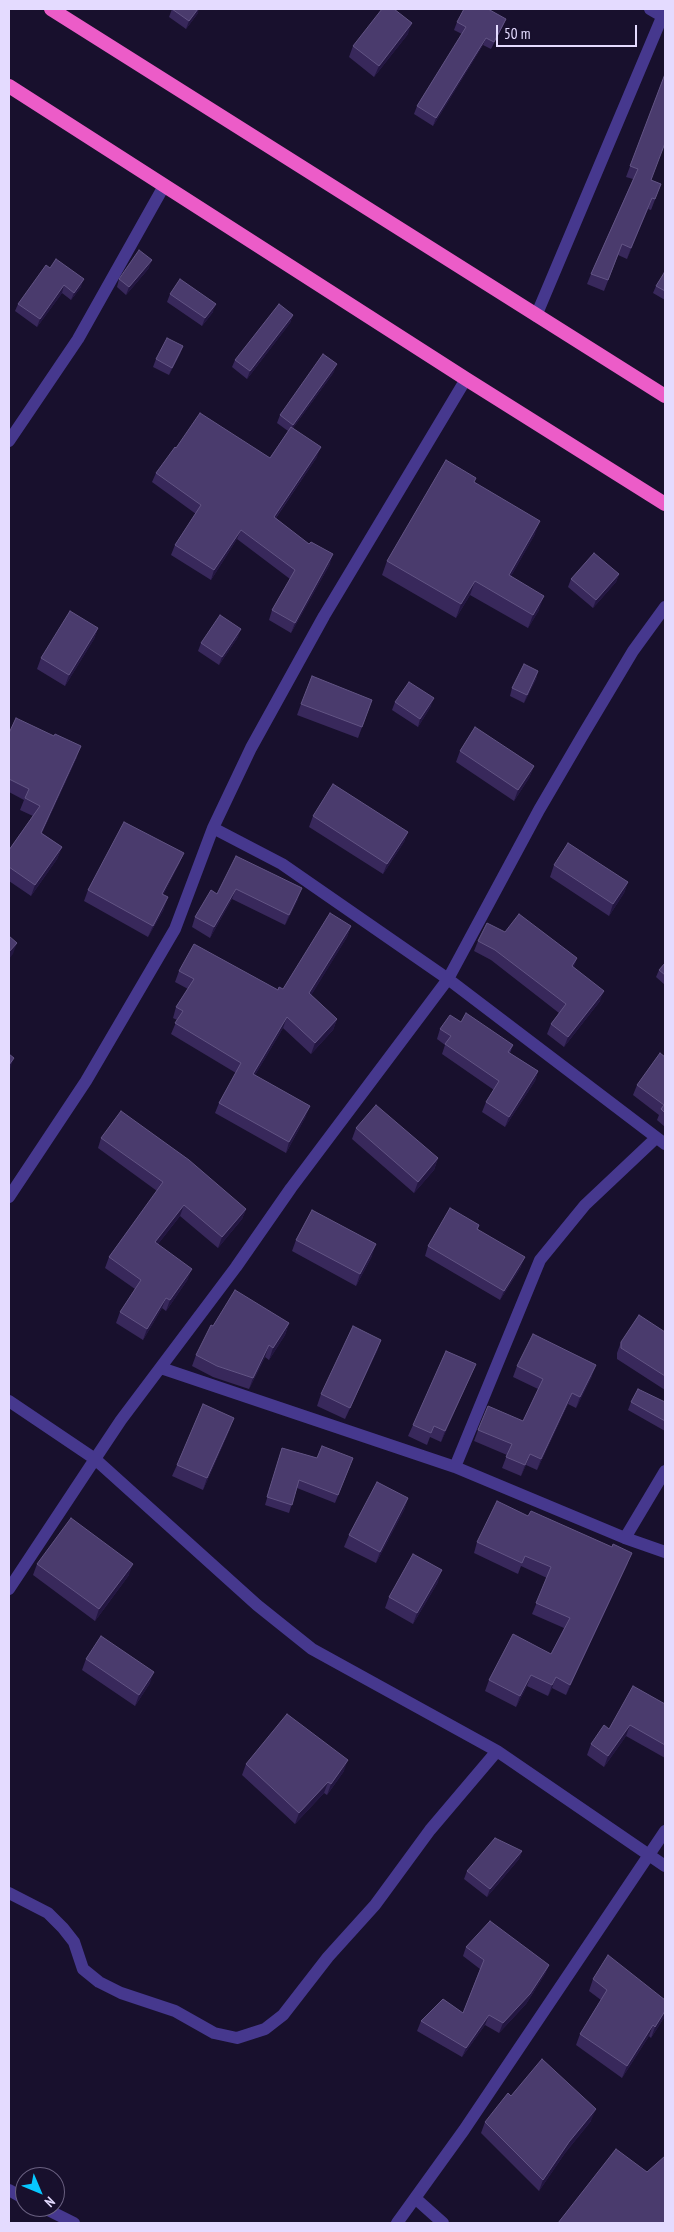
<!DOCTYPE html>
<html>
<head>
<meta charset="utf-8">
<style>
	body { margin:0 }
	#map { position:relative; width:674px; height:2232px; overflow:hidden; background:#18102d; font-family:"PT Sans Narrow",sans-serif }
	canvas { display:block }
	.frame { position:absolute; inset:0; border:10px solid #e4dbff; pointer-events:none }
	.north { position:absolute; left:15px; top:2167px; width:50px; height:50px; box-sizing:border-box; background:#18102d; border:1px solid #6a6181; border-radius:50%; rotate:135deg; font-size:14px; font-weight:700; line-height:20px; text-align:center; color:#e4dbff }
	.north::after { content:''; display:block; margin:auto; width:18px; height:22px; background:#07c7ff; clip-path:polygon(50% 0,100% 100%,50% 72%,0 100%) }
	.scale { position:absolute; left:496px; top:25px; width:141px; height:22px; box-sizing:border-box; border:2px solid #e4dbff; border-top:0; padding-left:6px; font-size:15px; line-height:18px; white-space:nowrap; color:#e4dbff; -webkit-text-stroke:4px #18102d; paint-order:stroke }
</style>
</head>
<body>
<div id="map">
<canvas width="674" height="2232"></canvas>
<div class="frame"></div>
<div class="north">N</div>
<div class="scale">50 m</div>
</div>
<script>
const c = document.querySelector('canvas').getContext('2d');
c.lineJoin = 'round';
const toPath = rows => new Path2D(rows.map(r => 'M' + r).join(''));
function stroke(path, color, width, dash) { c.strokeStyle = color; c.lineWidth = width; c.lineCap = dash ? 'butt' : 'round'; c.setLineDash(dash || []); c.stroke(path); }
function fill(path, color) { c.fillStyle = color; c.fill(path, 'evenodd'); }
stroke(toPath([
	[650,9,662,16],
	[536,316,665,10],
	[9,441,78,339,164,186],
	[213,828,282,864,448,979,665,1144],
	[9,1197,86,1081,175,929,213,828,251,748,324,616,466,379],
	[161,1368,455,1467,625,1538,665,1552],
	[9,1401,95,1459,121,1420,236,1267,291,1188,448,979,539,810,584,733,633,651,665,607],
	[455,1467,540,1260,585,1205,656,1138],
	[625,1538,665,1471],
	[9,1589,95,1459,257,1605,312,1649,497,1751,665,1866],
	[9,1893,48,1913,63,1928,74,1942,83,1969,99,1982,121,1993,175,2011,214,2033,237,2038,265,2029,283,2015,328,1957,375,1905,430,1830,497,1751],
	[9,2190,25,2199],
	[415,2198,443,2223],
	[42,2207,74,2223],
	[397,2223,464,2130,665,1831]
]), '#46388e', 12);
stroke(toPath([
	[51,9,665,396],
	[9,86,466,379,665,504]
]), '#ec5cc8', 14);
fill(toPath([
	[172,9,198,13,186,29,169,17],
	[506,19,503,26,491,49,483,45,433,126,414,114,417,106,462,34,454,30,457,22],
	[408,34,374,77,349,57,353,46],
	[665,74,651,180,661,184,651,210,648,209,627,259,618,255,604,291,587,284,591,274,633,179,626,177],
	[50,268,81,287,71,300,62,293,37,327,15,311,18,304],
	[149,268,126,295,117,287,119,279],
	[665,274,665,300,653,293,656,286],
	[170,294,213,312,202,326,167,302],
	[293,315,290,323,247,379,232,367,235,360],
	[183,346,180,354,169,375,153,367,156,359],
	[334,372,293,428,317,457,276,518,330,564,291,633,269,620,272,610,290,579,237,539,211,580,171,555,175,545,196,514,152,482,156,473,176,448,270,458,288,431,277,423,280,415],
	[535,534,511,576,539,610,528,628,470,595,456,618,382,575,387,561],
	[619,574,616,582,593,608,568,587,571,579],
	[98,628,94,639,65,686,37,669,41,658],
	[238,637,219,665,198,651,201,643],
	[538,671,536,679,524,703,510,696,512,688],
	[372,700,358,738,297,715,301,704],
	[395,702,431,706,418,727,392,710],
	[9,733,77,757,42,833,62,847,57,859,31,896,9,881,9,850,33,816,20,810,24,800,9,792],
	[460,751,534,766,529,778,514,801,456,762],
	[313,816,408,832,404,842,383,874,309,827],
	[184,853,179,864,163,895,164,909,148,937,84,901,88,890],
	[236,856,298,899,285,925,232,899,210,938,192,927,195,917,217,894],
	[554,865,628,882,624,893,609,916,550,877],
	[351,926,347,937,311,995,337,1019,333,1030,311,1054,283,1028,255,1075,306,1116,286,1153,215,1113,219,1103,236,1073,171,1034,177,1020,173,1018,176,1007,188,989,175,982,179,971,278,990,283,989],
	[478,941,574,968,600,1001,564,1047,547,1034,551,1024,559,1013,491,960,474,951],
	[665,963,665,985,656,977,659,970],
	[461,1022,513,1045,510,1053,538,1071,535,1081,505,1127,482,1112,486,1102,494,1090,442,1054,445,1045,437,1039,440,1029],
	[665,1057,665,1127,657,1120,659,1115,633,1095,637,1085],
	[356,1128,438,1158,434,1170,414,1193,352,1139],
	[101,1138,246,1209,242,1219,218,1248,180,1216,158,1244,188,1279,166,1311,162,1308,143,1340,116,1323,120,1312,135,1289,105,1268,109,1257,157,1191,98,1148],
	[479,1225,478,1229,521,1267,500,1300,425,1256,428,1246],
	[296,1240,372,1256,356,1286,292,1251],
	[289,1323,285,1335,269,1360,265,1357,249,1389,213,1377,192,1366,196,1355,213,1326],
	[665,1332,665,1390,617,1359,617,1353,621,1342],
	[381,1340,377,1351,345,1419,317,1406,321,1394],
	[476,1364,471,1375,441,1442,430,1437,427,1445,408,1436,413,1425],
	[517,1366,592,1376,576,1408,568,1404,537,1470,526,1465,521,1476,502,1468,507,1455,474,1441,478,1430,523,1421,538,1389,513,1377],
	[631,1402,665,1402,665,1431,628,1410],
	[230,1429,203,1490,172,1476,177,1465],
	[282,1448,317,1458,350,1466,335,1503,297,1488,289,1513,265,1505],
	[408,1498,404,1510,376,1563,344,1547,349,1535],
	[477,1542,628,1563,566,1695,552,1688,548,1696,527,1686,516,1707,485,1691,489,1680,551,1654,564,1628,532,1614,547,1578,521,1566,518,1574,474,1553],
	[37,1564,129,1575,95,1621,33,1575],
	[438,1582,413,1624,385,1608,389,1597],
	[86,1659,150,1683,135,1706,82,1670],
	[665,1704,665,1758,626,1736,604,1767,587,1755,591,1744,609,1729],
	[246,1764,344,1771,327,1795,324,1793,295,1824,242,1775],
	[522,1851,519,1859,487,1897,464,1879,467,1871],
	[466,1947,549,1965,545,1974,526,2004,499,2033,485,2025,462,2057,417,2031,421,2021,463,2013,480,1969,463,1956],
	[593,1979,665,2000,665,2016,651,2038,649,2036,622,2078,576,2045,580,2034,601,2000,589,1991],
	[511,2096,591,2121,565,2153,539,2191,481,2133,485,2122]
]), '#38285b');
fill(toPath([
	[198,9,199,9,198,13,186,29,189,21],
	[412,23,408,34,374,77,379,66],
	[486,38,483,45,433,126,436,118],
	[652,198,648,209,627,259,631,248],
	[152,260,149,268,126,295,129,287],
	[84,279,81,287,71,300,74,293],
	[64,285,62,293,37,327,40,319],
	[216,304,213,312,202,326,205,318],
	[293,315,290,323,247,379,250,371],
	[183,346,180,354,169,375,172,368],
	[337,364,334,372,290,432,293,425],
	[321,447,317,457,270,526,274,517],
	[540,521,535,534,504,589,509,575],
	[241,530,237,539,211,580,214,570],
	[333,554,330,564,291,633,295,623],
	[619,574,616,582,593,608,596,600],
	[475,581,470,595,456,618,461,604],
	[544,596,539,610,528,628,533,615],
	[98,628,94,639,65,686,69,675],
	[241,629,238,637,219,665,222,657],
	[538,671,536,679,524,703,527,695],
	[434,698,431,706,418,727,420,719],
	[81,746,77,757,37,844,41,833],
	[534,766,529,778,514,801,518,790],
	[408,832,404,842,383,874,387,864],
	[62,847,57,859,31,896,35,885],
	[184,853,179,864,158,905,162,894],
	[628,882,624,893,609,916,613,904],
	[302,888,298,899,285,925,289,915],
	[236,889,232,899,210,938,214,927],
	[168,897,164,909,148,937,153,926],
	[351,926,347,937,306,1004,309,993],
	[17,943,13,954,9,959,9,952],
	[577,958,574,968,572,966],
	[604,991,600,1001,564,1047,568,1037],
	[287,1017,283,1028,249,1085,253,1074],
	[337,1019,333,1030,311,1054,315,1043],
	[14,1058,10,1069,9,1071,9,1065],
	[538,1071,535,1081,505,1127,509,1117],
	[310,1106,306,1116,286,1153,289,1142],
	[438,1158,434,1170,414,1193,418,1182],
	[184,1205,180,1216,151,1253,155,1242],
	[246,1209,242,1219,218,1248,222,1237],
	[376,1244,372,1256,356,1286,360,1274],
	[525,1257,521,1267,500,1300,504,1291],
	[192,1269,188,1279,166,1311,170,1300],
	[166,1298,162,1308,143,1340,147,1329],
	[289,1323,285,1335,269,1360,273,1348],
	[381,1340,377,1351,345,1419,350,1408],
	[269,1345,265,1357,249,1389,253,1378],
	[476,1364,471,1375,441,1442,445,1431],
	[596,1365,592,1376,576,1408,580,1397],
	[572,1393,568,1404,537,1470,541,1459],
	[234,1418,230,1429,203,1490,207,1478],
	[530,1454,526,1465,521,1476,525,1465],
	[408,1498,404,1510,376,1563,380,1552],
	[632,1553,628,1563,566,1695,570,1685],
	[133,1564,129,1575,95,1621,99,1609],
	[442,1570,438,1582,413,1624,417,1613],
	[154,1672,150,1683,135,1706,139,1695],
	[531,1675,527,1686,516,1707,520,1696],
	[556,1677,552,1688,548,1696,552,1685],
	[630,1725,626,1736,604,1767,608,1756],
	[348,1760,344,1771,327,1795,331,1784],
	[328,1782,324,1793,295,1824,299,1813],
	[522,1851,519,1859,487,1897,490,1889],
	[549,1965,545,1974,526,2004,499,2033,503,2023],
	[665,2011,665,2016,651,2038,655,2027],
	[489,2015,485,2025,462,2057,466,2048],
	[653,2025,649,2036,622,2078,627,2066],
	[596,2109,591,2121,565,2153,539,2191,543,2180,569,2142]
]), '#231641');
const building = toPath([
	[172,9,198,9,189,21,172,9],
	[382,9,394,9,412,23,379,66,353,46,382,9],
	[464,9,488,9,506,19,494,42,486,38,436,118,417,106,466,27,457,22,464,9],
	[665,74,665,143,651,180,661,184,655,199,652,198,631,248,622,244,608,280,591,274,638,169,630,166,665,74],
	[139,250,152,260,129,287,119,279,139,250],
	[56,259,84,279,74,293,64,285,40,319,18,304,46,265,50,268,56,259],
	[664,273,665,274,665,291,656,286,664,273],
	[180,279,216,304,205,318,170,294,180,279],
	[279,304,293,315,250,371,235,360,279,304],
	[167,338,183,346,172,368,156,359,167,338],
	[323,354,337,364,293,425,280,415,323,354],
	[200,413,270,458,291,427,321,447,274,517,309,544,311,542,333,554,295,623,272,610,295,570,241,530,214,570,175,545,201,505,156,473,175,447,176,448,200,413],
	[446,460,476,478,474,482,540,521,509,575,544,596,533,615,475,581,461,604,387,561,446,460],
	[594,553,619,574,596,600,571,579,594,553],
	[70,611,98,628,69,675,41,658,70,611],
	[220,615,241,629,222,657,201,643,220,615],
	[524,664,538,671,527,695,512,688,524,664],
	[312,676,372,700,362,727,301,704,312,676],
	[409,682,434,698,420,719,395,702,409,682],
	[16,718,54,736,55,734,81,746,41,833,62,847,35,885,9,867,9,850,40,806,25,798,29,789,9,779,9,733,16,718],
	[475,727,534,766,518,790,460,751,475,727],
	[333,784,408,832,387,864,313,816,333,784],
	[124,822,184,853,162,894,168,897,153,926,88,890,124,822],
	[568,843,628,882,613,904,554,865,568,843],
	[236,856,302,888,289,915,236,889,214,927,195,917,211,890,217,894,236,856],
	[330,913,351,926,309,993,337,1019,315,1043,287,1017,253,1074,310,1106,289,1142,219,1103,241,1063,175,1023,183,1011,176,1007,194,979,179,971,194,944,278,990,279,987,283,989,330,913],
	[519,914,577,958,572,966,604,991,568,1037,551,1024,566,1004,495,950,478,941,487,923,505,932,519,914],
	[9,936,17,943,9,952,9,936],
	[665,963,665,975,659,970,665,963],
	[466,1013,513,1045,508,1052,538,1071,509,1117,486,1102,499,1081,445,1044,451,1036,440,1029,450,1015,461,1022,466,1013],
	[660,1053,665,1057,665,1113,661,1109,664,1105,637,1085,660,1053],
	[9,1054,14,1058,9,1065,9,1054],
	[376,1105,438,1158,418,1182,356,1128,376,1105],
	[121,1111,189,1160,246,1209,222,1237,184,1205,155,1242,192,1269,170,1300,166,1298,147,1329,120,1312,141,1280,109,1257,163,1182,101,1138,121,1111],
	[450,1208,479,1225,477,1229,525,1257,504,1291,428,1246,450,1208],
	[312,1210,376,1244,360,1274,296,1240,312,1210],
	[235,1290,289,1323,273,1348,269,1345,253,1378,217,1366,196,1355,211,1325,213,1326,235,1290],
	[639,1315,665,1332,665,1376,621,1348,621,1342,639,1315],
	[353,1326,381,1340,350,1408,321,1394,353,1326],
	[533,1334,596,1365,580,1397,572,1393,541,1459,530,1454,525,1465,506,1457,512,1444,478,1430,488,1406,523,1421,543,1379,517,1366,533,1334],
	[446,1351,476,1364,445,1431,434,1426,431,1433,413,1425,446,1351],
	[638,1389,665,1402,665,1421,631,1402,638,1389],
	[203,1404,234,1418,207,1478,177,1465,203,1404],
	[322,1446,353,1458,338,1495,299,1480,292,1505,267,1497,282,1448,317,1458,322,1446],
	[377,1482,408,1498,380,1552,349,1535,377,1482],
	[497,1501,528,1516,531,1511,612,1547,613,1544,632,1553,570,1685,556,1677,552,1685,531,1675,520,1696,489,1680,513,1634,551,1654,570,1618,536,1603,551,1567,525,1556,522,1563,477,1542,497,1501],
	[71,1518,133,1564,99,1609,37,1564,71,1518],
	[413,1554,442,1570,417,1613,389,1597,413,1554],
	[101,1636,154,1672,139,1695,86,1659,101,1636],
	[633,1686,665,1704,665,1745,630,1725,608,1756,591,1744,604,1725,609,1729,633,1686],
	[287,1714,348,1760,331,1784,328,1782,299,1813,246,1764,287,1714],
	[495,1838,522,1851,490,1889,467,1871,495,1838],
	[490,1921,549,1965,530,1994,503,2023,489,2015,466,2048,421,2021,443,1999,463,2013,484,1960,466,1947,490,1921],
	[608,1955,665,2000,665,2011,655,2027,653,2025,627,2066,580,2034,607,1990,593,1979,608,1955],
	[542,2059,596,2109,569,2142,543,2180,485,2122,508,2093,511,2096,542,2059],
	[616,2149,647,2172,665,2156,665,2223,558,2223,616,2149]
]);
fill(building, '#4a3b6d');
stroke(building, '#625484', 1);
</script>
</body>
</html>
